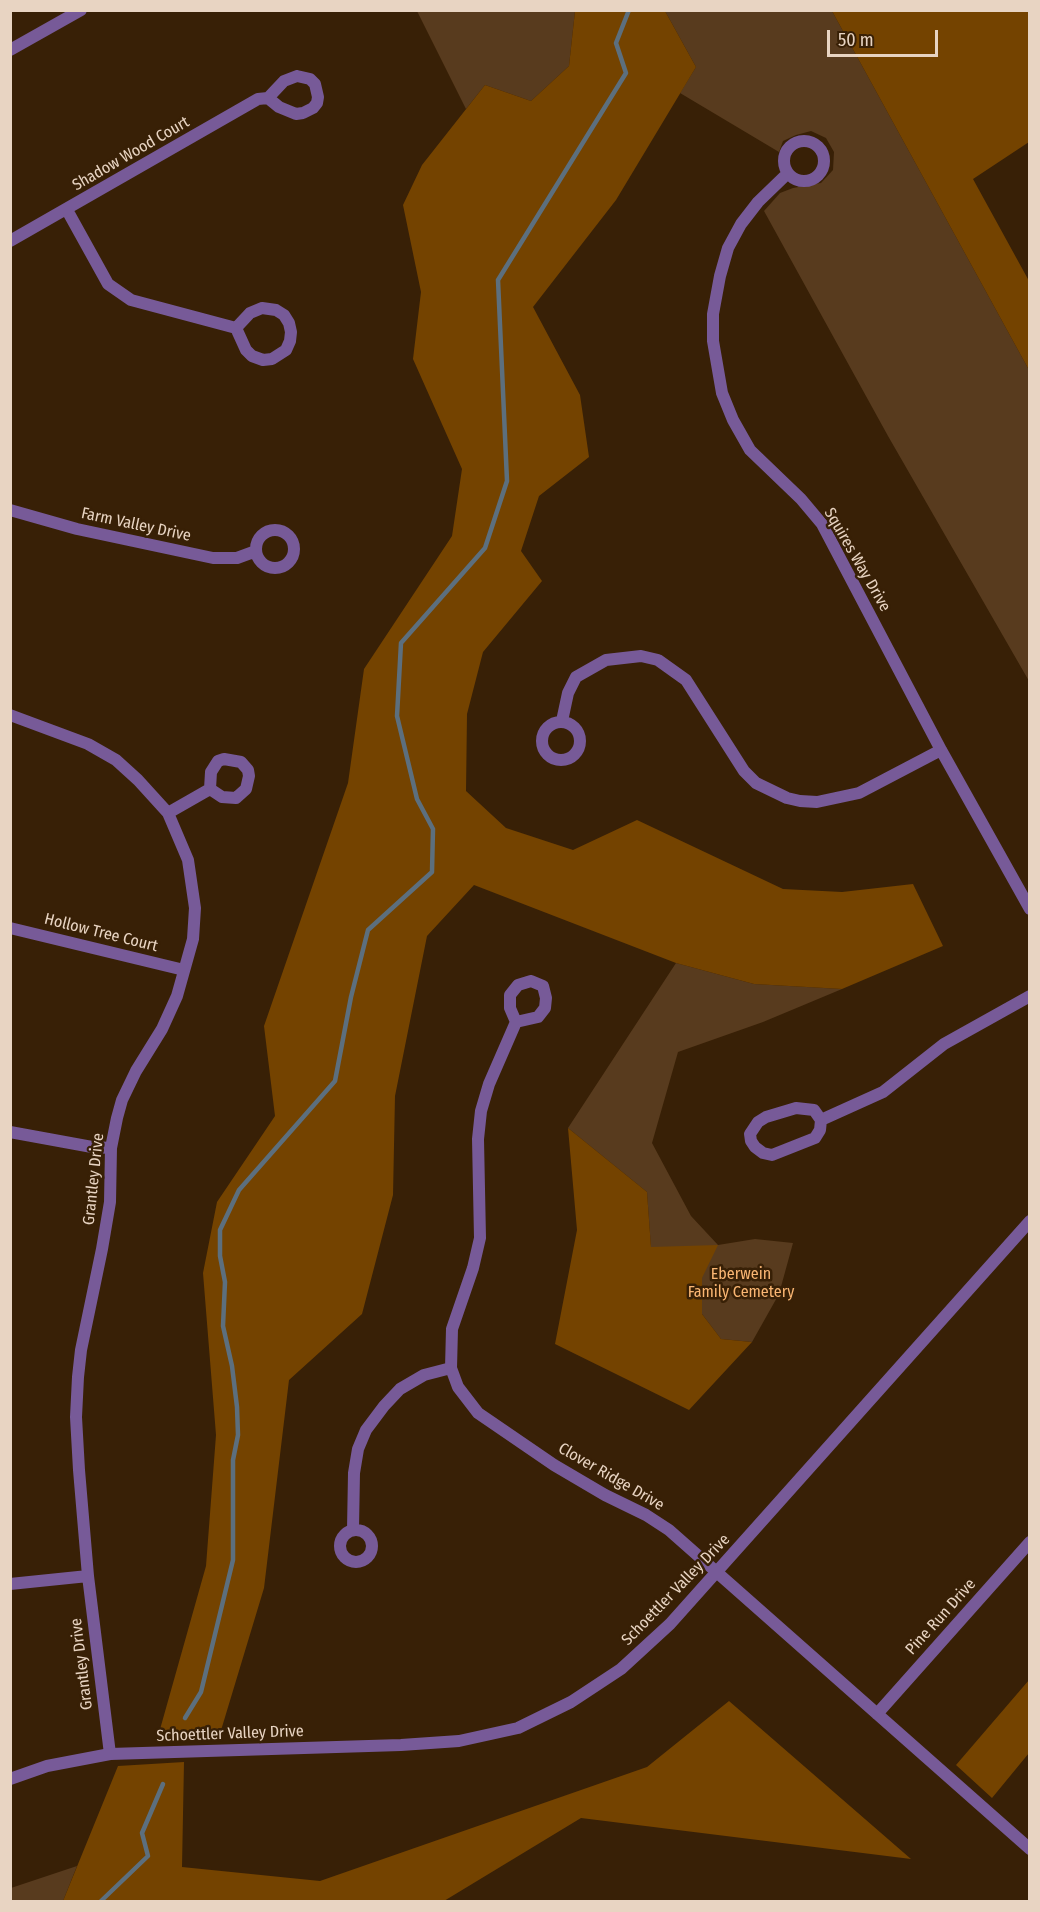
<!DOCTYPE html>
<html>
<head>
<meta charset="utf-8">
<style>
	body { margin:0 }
	#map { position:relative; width:1040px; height:1912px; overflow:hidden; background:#382006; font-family:"Fira Sans Condensed",sans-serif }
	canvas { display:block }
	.frame { position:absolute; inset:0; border:12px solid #e8d4c2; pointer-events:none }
	.scale { position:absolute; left:827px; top:30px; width:111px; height:27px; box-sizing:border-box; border:3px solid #e8d4c2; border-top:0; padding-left:8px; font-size:18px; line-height:21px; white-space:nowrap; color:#e8d4c2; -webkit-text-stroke:4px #382006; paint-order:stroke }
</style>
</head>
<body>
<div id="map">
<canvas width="1040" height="1912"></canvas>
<div class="frame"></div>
<div class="scale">50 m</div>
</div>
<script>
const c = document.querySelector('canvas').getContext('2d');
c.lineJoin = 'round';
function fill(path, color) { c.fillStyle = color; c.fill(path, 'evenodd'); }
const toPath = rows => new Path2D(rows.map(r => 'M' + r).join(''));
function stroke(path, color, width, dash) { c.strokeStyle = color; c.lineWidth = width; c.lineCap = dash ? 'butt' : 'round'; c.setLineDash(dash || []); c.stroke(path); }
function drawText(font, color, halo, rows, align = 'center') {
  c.font = font + ' "Fira Sans Condensed",sans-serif'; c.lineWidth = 5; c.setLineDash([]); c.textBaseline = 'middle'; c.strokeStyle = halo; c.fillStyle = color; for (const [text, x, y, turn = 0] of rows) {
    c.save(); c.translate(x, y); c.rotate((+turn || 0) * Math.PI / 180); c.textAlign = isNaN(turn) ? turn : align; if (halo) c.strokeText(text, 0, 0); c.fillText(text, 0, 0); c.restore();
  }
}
fill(toPath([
	[417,11,575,11,569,66,531,101,485,85,466,109],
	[665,11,832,11,1029,370,1029,681,888,436,764,211,780,193,793,188,821,183,833,170,834,152,826,138,811,131,796,135,783,141,779,152,680,93,696,67],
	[676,963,754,984,842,989,763,1022,678,1052,652,1143,691,1216,718,1245,755,1239,793,1243,779,1294,752,1342,721,1339,702,1314,702,1278,651,1248,647,1192,568,1128],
	[77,1866,63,1901,11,1901,11,1888]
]), '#583b1e');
fill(toPath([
	[575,11,665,11,696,67,616,200,533,307,580,395,589,457,539,496,521,551,542,581,483,652,467,714,466,791,506,828,573,850,637,820,783,889,842,892,913,884,943,946,842,989,754,984,676,963,474,885,427,936,395,1096,393,1195,362,1314,289,1380,264,1588,219,1737,157,1740,206,1566,216,1435,203,1273,217,1202,275,1116,264,1026,348,783,364,669,452,536,462,469,413,359,421,292,403,205,422,165,485,85,531,101,569,66],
	[832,11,1029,11,1029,142,973,179,1029,281,1029,370],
	[568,1128,647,1192,651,1247,718,1245,702,1278,702,1314,721,1339,752,1342,689,1410,555,1344,577,1230],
	[1029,1680,1029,1753,992,1798,956,1765],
	[729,1701,911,1859,581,1818,444,1901,63,1901,118,1766,184,1762,182,1867,320,1881,647,1767]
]), '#744300');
stroke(toPath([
	[185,1718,201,1692,233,1560,233,1460,238,1435,237,1407,232,1366,223,1326,225,1282,220,1256,220,1230,239,1190,335,1081,351,997,368,930,432,872,433,829,417,799,397,716,401,643,485,548,507,481,498,280,626,73,616,43,629,10],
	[100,1902,148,1856,142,1833,163,1784]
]), '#5c6f7e', 4.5);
stroke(toPath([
	[297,76,310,79,315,84,318,97,317,103,313,108,303,113,296,114,279,107,268,98,284,81,297,76],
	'784 161a20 20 0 1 1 40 0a20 20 0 1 1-40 0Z',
	[788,173,758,202,741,224,728,248,720,276,713,314,713,341,722,393,733,420,750,450,801,499,822,524,941,750,1030,909],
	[67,210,108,284,131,300,236,328],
	[10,241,258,99,268,98],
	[262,308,276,310,284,315,289,323,291,332,290,341,286,350,272,359,263,360,252,356,246,350,236,328,250,313,262,308],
	[10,510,77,529,213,558,237,558,256,551],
	'256 549a19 19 0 1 1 38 0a19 19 0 1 1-38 0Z',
	[10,715,88,744,116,760,138,780,168,813,188,860,195,908,193,939,177,996,162,1029,136,1071,122,1100,117,1118,111,1148,110,1202,102,1249,81,1350,78,1377,76,1417,79,1470,88,1576,110,1754],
	[562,721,568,693,576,677,606,660,641,656,658,660,686,680,744,771,756,783,787,798,800,801,817,802,859,793,941,750],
	'542 741a19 19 0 1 1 38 0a19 19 0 1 1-38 0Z',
	[224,759,241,762,248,770,249,776,246,789,236,798,222,797,210,789,211,772,218,761,224,759],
	[168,813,210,789],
	[10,928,184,970],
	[531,981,543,986,546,998,545,1008,538,1017,516,1022,510,1008,510,995,518,985,531,981],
	[516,1022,489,1084,481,1111,478,1139,480,1238,473,1268,452,1329,451,1368,458,1387,478,1413,554,1465,605,1495,646,1515,669,1530,1030,1849],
	[796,1108,814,1110,821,1120,820,1130,815,1138,772,1155,763,1153,755,1147,751,1141,750,1134,758,1122,766,1117,796,1108],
	[821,1120,883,1092,944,1044,1030,996],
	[10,1132,92,1147,111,1148],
	[353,1529,354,1473,358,1449,366,1430,384,1406,400,1389,424,1375,451,1368],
	'340 1546a16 16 0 1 1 32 0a16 16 0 1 1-32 0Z',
	[10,1584,88,1576],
	[877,1714,1030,1542]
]), '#775a98', 12);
stroke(toPath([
	[10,50,81,10],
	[10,1779,47,1766,110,1754,401,1745,459,1741,518,1728,571,1702,621,1669,670,1624,1030,1221]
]), '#775a98', 12);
drawText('16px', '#e8d4c2', '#382006', [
	["Shadow Wood Court",131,154,-30],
	["Farm Valley Drive",136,525,12],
	["Squires Way Drive",857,560,60],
	["Hollow Tree Court",101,933,14],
	["Grantley Drive",94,1179,-84],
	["Clover Ridge Drive",611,1477,30],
	["Schoettler Valley Drive",676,1590,-46],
	["Pine Run Drive",941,1617,-48],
	["Grantley Drive",82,1664,-97],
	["Schoettler Valley Drive",230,1734,-2]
]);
drawText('16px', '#fab673', '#382006', [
	["Eberwein",741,1275],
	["Family Cemetery",741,1293]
]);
</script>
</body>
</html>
